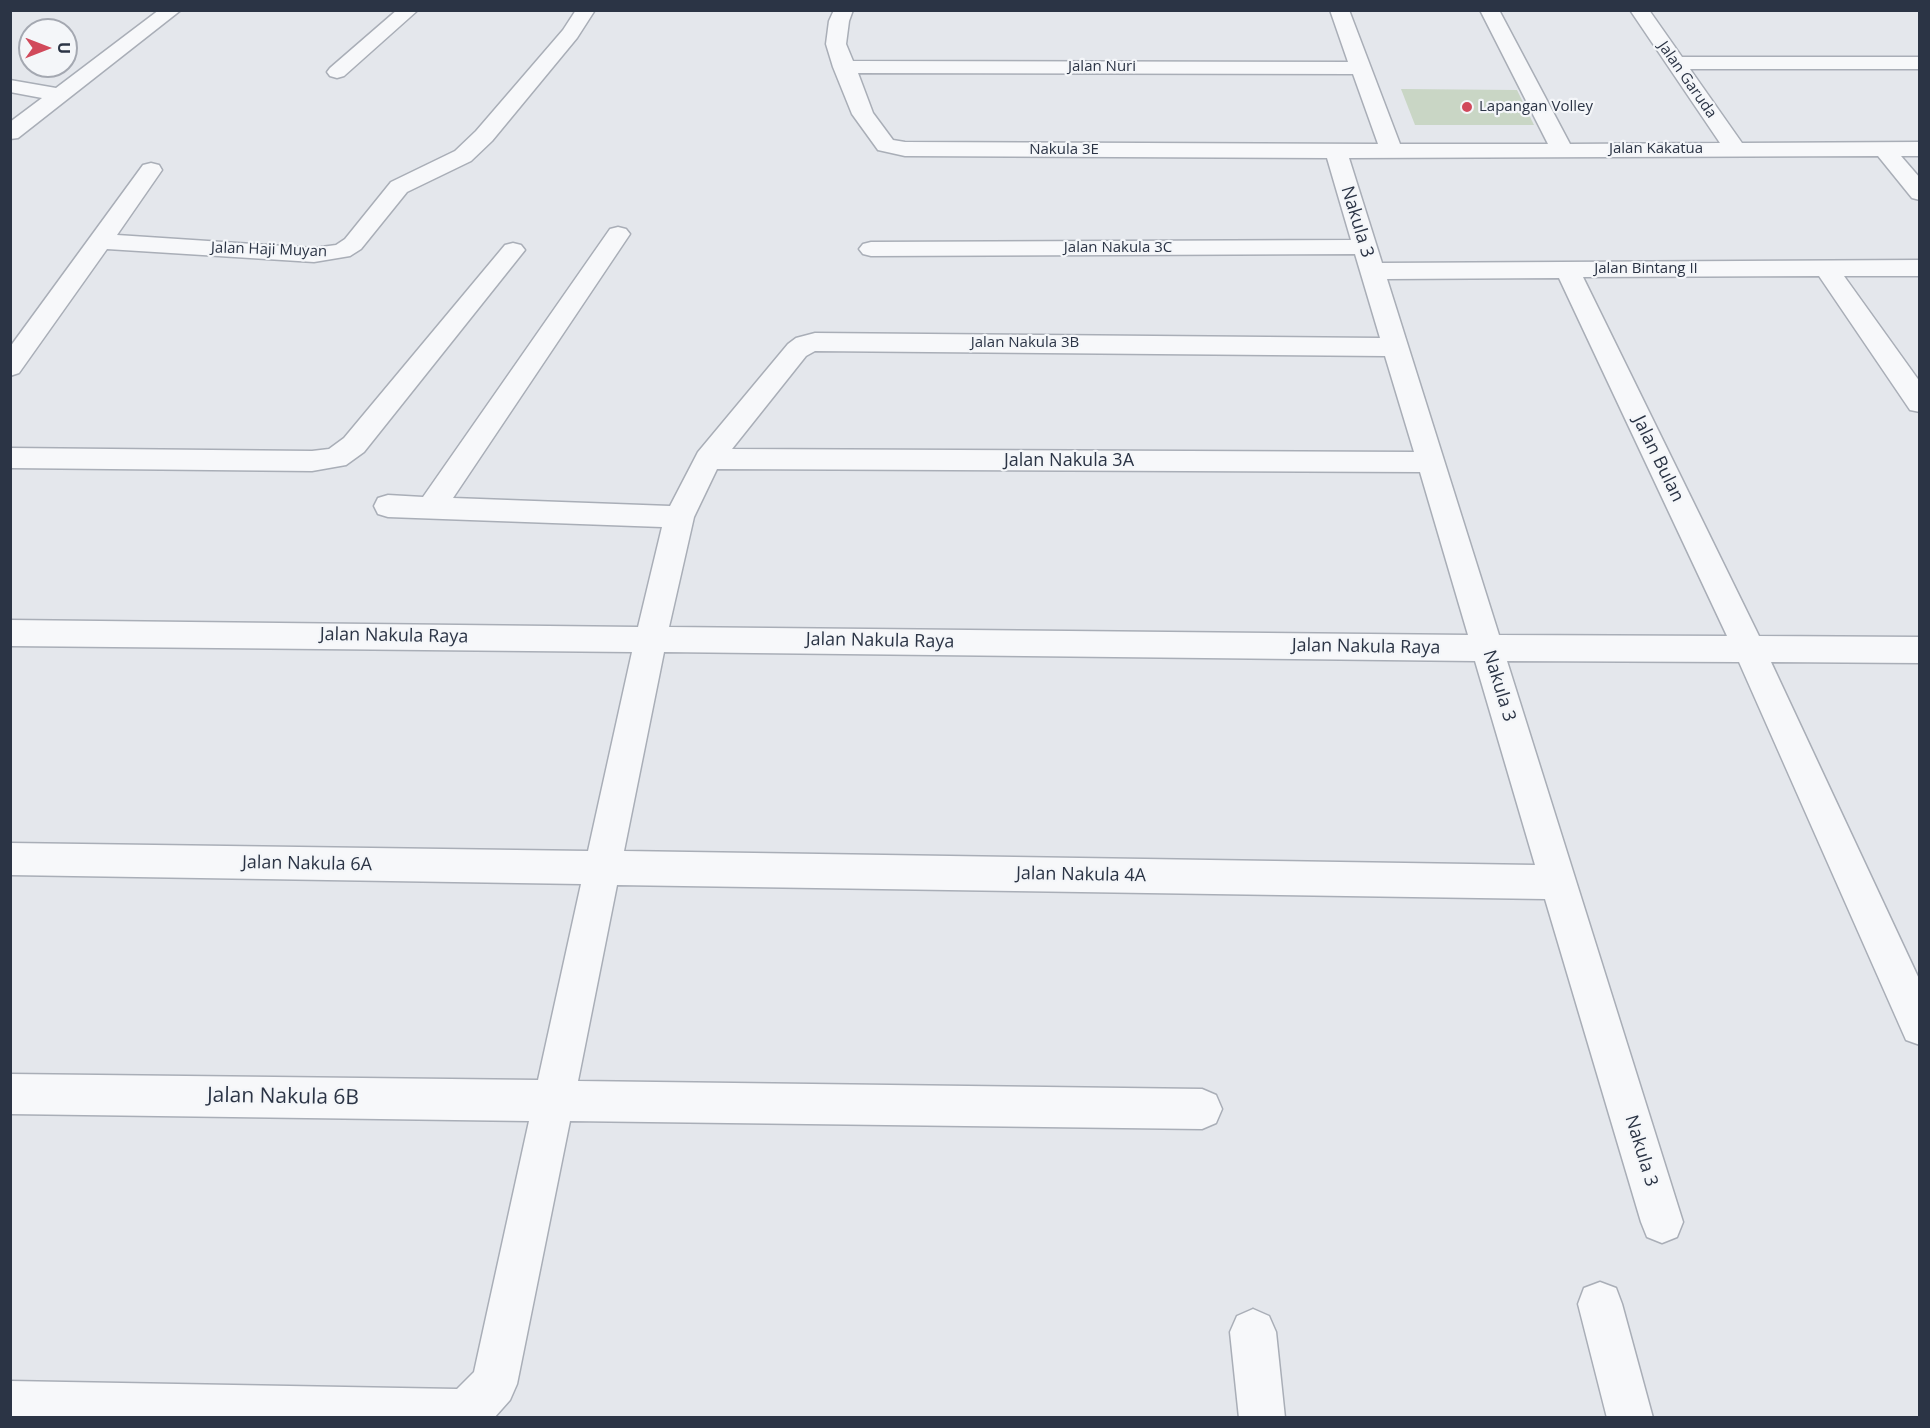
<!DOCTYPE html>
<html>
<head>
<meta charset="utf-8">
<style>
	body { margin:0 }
	#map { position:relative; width:1930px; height:1428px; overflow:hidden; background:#e4e7ec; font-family:"Open Sans",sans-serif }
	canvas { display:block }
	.frame { position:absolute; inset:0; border:12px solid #2b3445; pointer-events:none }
	.north { position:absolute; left:18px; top:18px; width:60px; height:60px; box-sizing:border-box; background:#f4f6f9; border:2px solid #a4a8b1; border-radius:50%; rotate:90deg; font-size:16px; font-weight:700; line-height:24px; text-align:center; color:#2b3445 }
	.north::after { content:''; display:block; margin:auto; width:21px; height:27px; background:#d1495b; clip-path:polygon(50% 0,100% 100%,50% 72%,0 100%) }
</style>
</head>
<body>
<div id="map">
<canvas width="1930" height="1428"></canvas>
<div class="frame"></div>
<div class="north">U</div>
</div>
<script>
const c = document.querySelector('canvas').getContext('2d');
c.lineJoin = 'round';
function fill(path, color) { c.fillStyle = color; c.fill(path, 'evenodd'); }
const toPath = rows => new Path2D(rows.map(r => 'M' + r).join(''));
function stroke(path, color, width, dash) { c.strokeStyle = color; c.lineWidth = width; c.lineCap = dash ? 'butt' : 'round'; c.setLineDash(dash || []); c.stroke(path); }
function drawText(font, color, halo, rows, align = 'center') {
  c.font = font + ' "Open Sans",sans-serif'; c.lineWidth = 4.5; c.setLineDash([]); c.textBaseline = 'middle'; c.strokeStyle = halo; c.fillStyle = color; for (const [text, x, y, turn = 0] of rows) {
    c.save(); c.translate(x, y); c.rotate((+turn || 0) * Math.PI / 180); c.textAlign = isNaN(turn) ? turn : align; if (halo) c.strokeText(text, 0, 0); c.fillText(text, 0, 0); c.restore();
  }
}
fill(toPath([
	[1401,89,1517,90,1534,125,1415,125]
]), '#c9d6c5');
const street = toPath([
	[159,10,181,10,18,138,10,139,10,122,42,98,10,92,10,80,56,88,159,10],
	[397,10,418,10,344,76,337,78,330,76,327,72,330,68,397,10],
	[576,10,595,10,577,38,492,141,471,161,407,192,361,249,350,256,314,262,107,249,19,373,10,376,10,347,143,165,151,163,159,165,162,170,117,235,314,248,336,245,345,239,391,182,455,151,476,131,563,30,576,10],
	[834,10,853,10,849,21,846,44,853,61,1348,62,1330,10,1349,10,1400,144,1548,144,1480,10,1499,10,1570,144,1720,143,1630,10,1649,10,1682,57,1920,57,1920,69,1690,69,1742,143,1920,142,1920,156,1901,156,1920,178,1920,200,1912,198,1878,156,1349,158,1382,263,1920,260,1920,276,1844,276,1920,382,1920,412,1910,410,1819,276,1583,277,1759,636,1920,637,1920,663,1771,662,1920,981,1920,1045,1906,1040,1739,662,1507,661,1683,1222,1677,1237,1662,1243,1647,1237,1641,1222,1545,899,617,885,578,1081,1202,1089,1216,1095,1222,1109,1216,1123,1202,1129,570,1121,517,1384,510,1400,494,1418,10,1418,10,1381,457,1389,474,1372,529,1121,10,1114,10,1074,538,1080,581,884,10,875,10,843,588,851,632,652,10,646,10,620,638,627,662,527,388,517,378,514,374,506,378,498,388,495,423,497,610,229,618,227,626,229,630,234,453,498,670,506,698,452,788,344,796,338,815,333,1380,338,1355,254,871,256,863,254,859,249,863,244,871,242,1351,240,1327,158,905,156,878,150,852,114,833,67,826,44,829,21,834,10],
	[858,73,1353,74,1378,144,905,142,893,140,873,113,858,73],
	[1559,278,1727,636,1499,635,1387,279,1559,278],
	[815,351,1385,356,1414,452,732,449,806,356,815,351],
	[717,469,1420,472,1468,635,669,627,694,517,717,469],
	[664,652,1475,661,1535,865,624,851,664,652],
	[513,243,521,245,525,250,521,255,364,452,346,465,312,471,10,468,10,448,312,451,329,449,344,438,505,245,513,243],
	[1600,1282,1616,1288,1622,1304,1653,1418,1607,1418,1578,1304,1584,1288,1600,1282],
	[1253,1309,1269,1316,1276,1332,1285,1418,1239,1418,1230,1332,1237,1316,1253,1309]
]);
stroke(street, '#a9aeb7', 3);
fill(street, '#f7f8fa');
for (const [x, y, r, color] of [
	[1467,107,6,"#d1495b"]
]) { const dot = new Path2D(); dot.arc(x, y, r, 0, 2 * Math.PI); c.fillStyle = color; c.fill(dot); stroke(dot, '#f4f6f9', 2); }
drawText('15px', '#2b3445', '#f4f6f9', [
	["Jalan Nuri",1102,67],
	["Jalan Garuda",1687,80,55],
	["Jalan Kakatua",1656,149],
	["Nakula 3E",1064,150],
	["Jalan Nakula 3C",1118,248],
	["Jalan Haji Muyan",269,250,2],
	["Jalan Bintang II",1646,269],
	["Jalan Nakula 3B",1025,343]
]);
drawText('15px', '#2b3445', '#f4f6f9', [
	["Lapangan Volley",1479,107]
], 'left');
drawText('18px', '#2b3445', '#f4f6f9', [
	["Nakula 3",1357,222,73],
	["Jalan Bulan",1658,459,64],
	["Jalan Nakula 3A",1069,461],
	["Jalan Nakula Raya",394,636,1],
	["Jalan Nakula Raya",880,641,1],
	["Jalan Nakula Raya",1366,647,1],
	["Nakula 3",1499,686,73],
	["Jalan Nakula 6A",307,864,1],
	["Jalan Nakula 4A",1081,875,1],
	["Nakula 3",1641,1151,73]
]);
drawText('21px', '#2b3445', '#f4f6f9', [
	["Jalan Nakula 6B",283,1097,1]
]);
</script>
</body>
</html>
